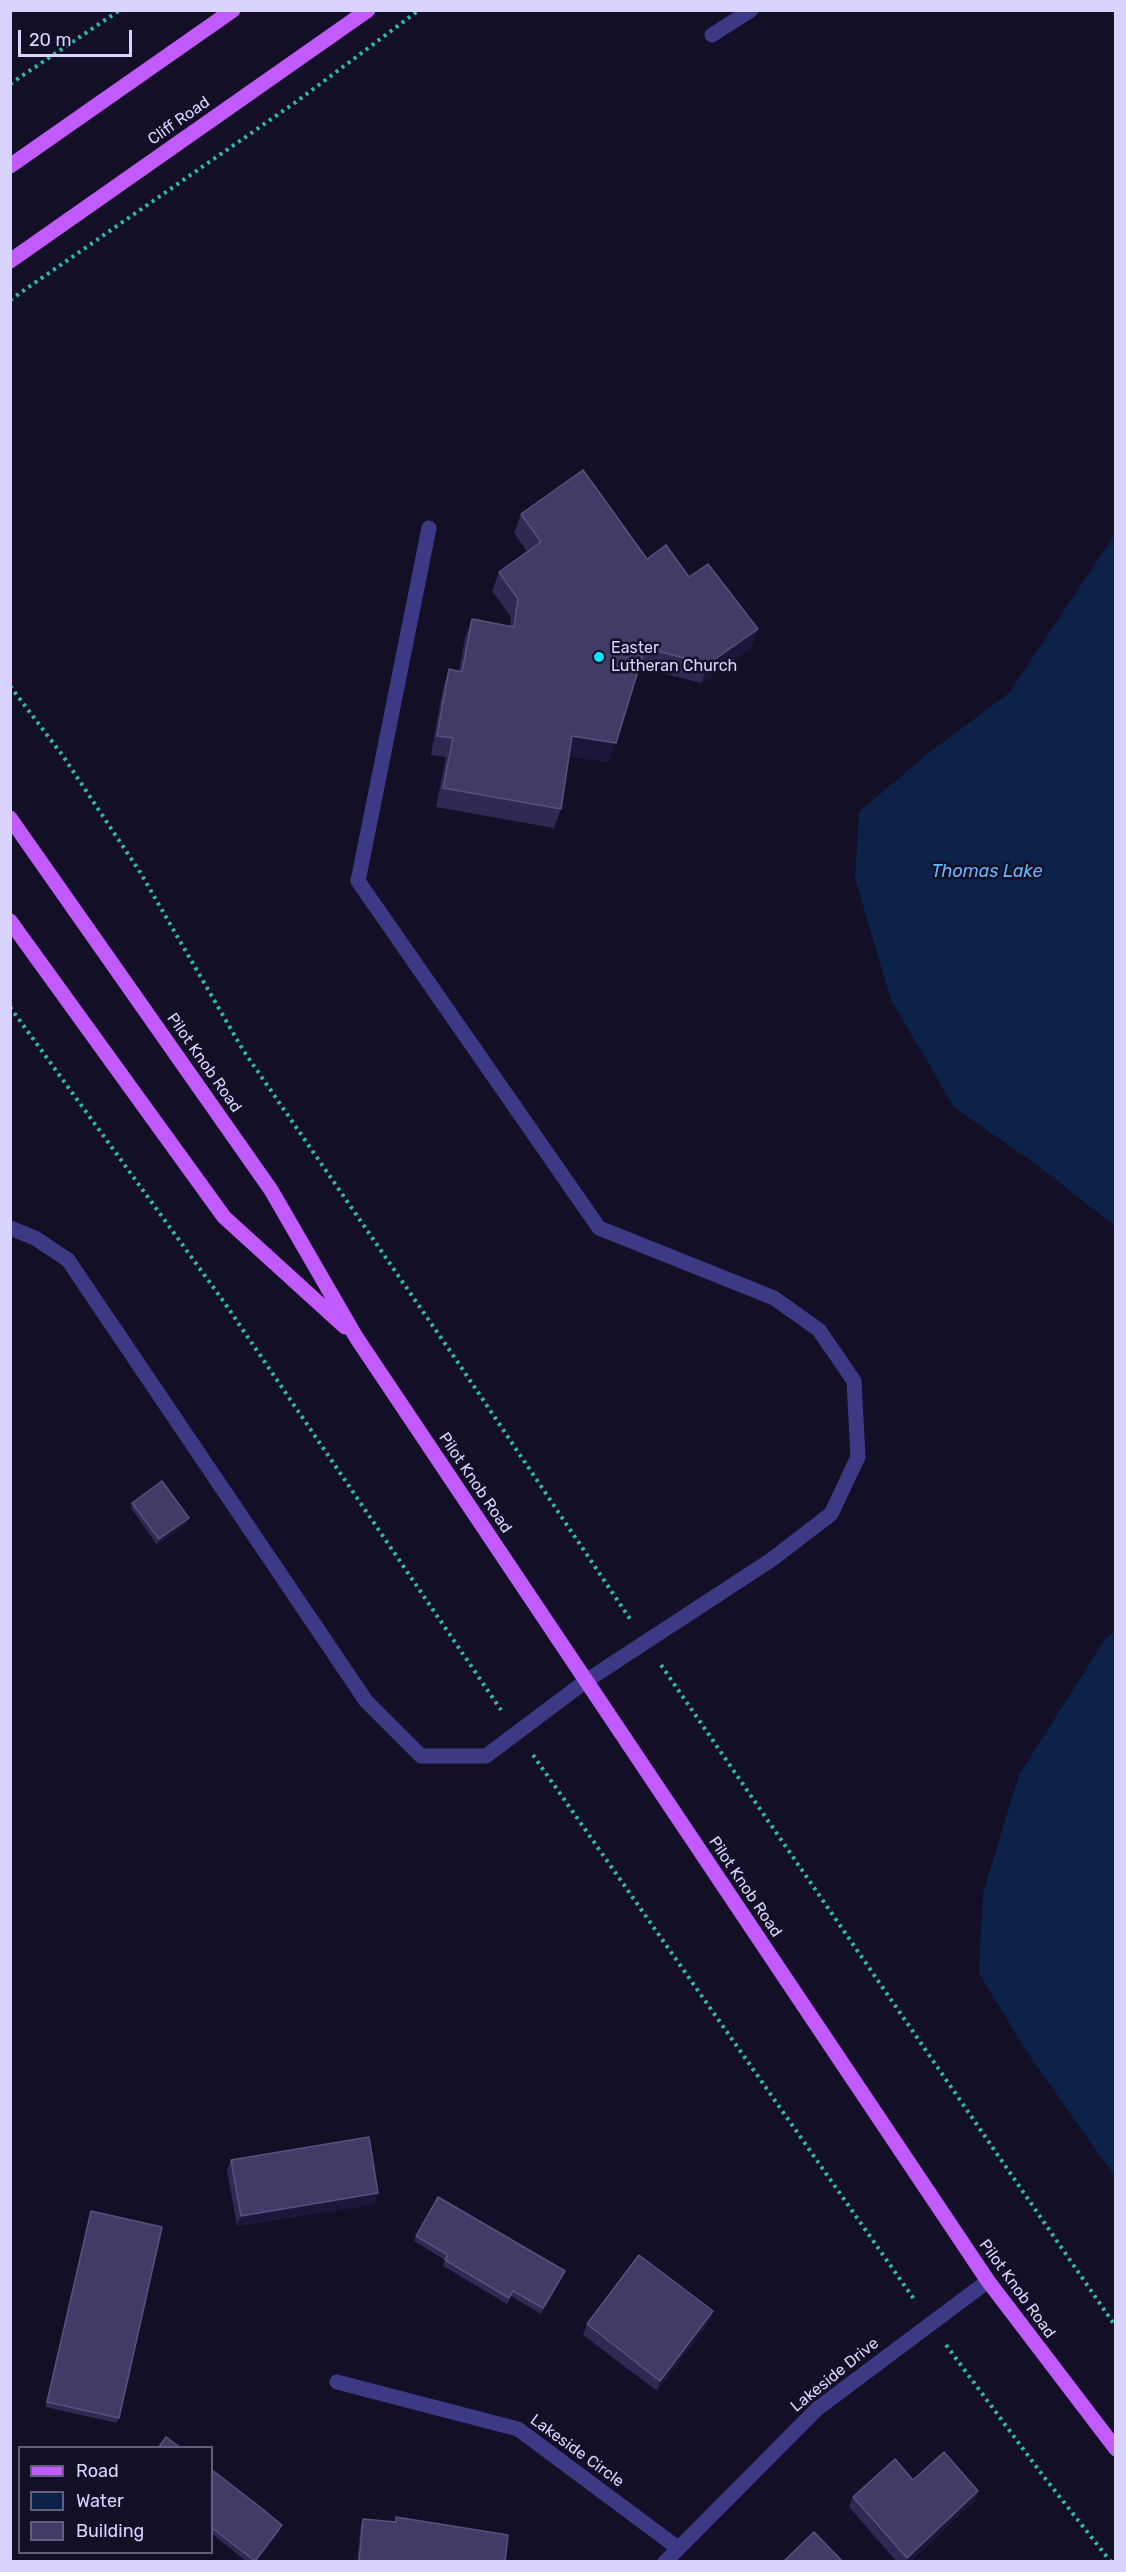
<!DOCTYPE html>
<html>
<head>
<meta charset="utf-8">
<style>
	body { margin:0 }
	#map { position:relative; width:1126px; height:2572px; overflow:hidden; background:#130f26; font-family:Rubik,sans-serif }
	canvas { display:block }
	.frame { position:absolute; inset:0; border:12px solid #d9d4ff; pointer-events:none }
	.legend { position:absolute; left:18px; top:2446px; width:195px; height:108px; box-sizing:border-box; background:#130f26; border:2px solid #625e7d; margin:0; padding:8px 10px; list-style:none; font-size:18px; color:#d9d4ff }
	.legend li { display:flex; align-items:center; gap:12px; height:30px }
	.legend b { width:30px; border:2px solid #625e7d }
	.scale { position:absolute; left:18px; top:30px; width:114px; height:27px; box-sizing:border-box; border:3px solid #d9d4ff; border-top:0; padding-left:8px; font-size:18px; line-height:21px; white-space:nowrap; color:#d9d4ff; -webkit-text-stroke:4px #130f26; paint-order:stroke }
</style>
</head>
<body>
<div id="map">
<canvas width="1126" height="2572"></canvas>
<div class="frame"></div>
<ul class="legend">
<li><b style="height:8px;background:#c25bff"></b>Road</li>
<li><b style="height:16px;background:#0c2248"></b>Water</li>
<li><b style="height:16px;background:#433a66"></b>Building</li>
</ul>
<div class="scale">20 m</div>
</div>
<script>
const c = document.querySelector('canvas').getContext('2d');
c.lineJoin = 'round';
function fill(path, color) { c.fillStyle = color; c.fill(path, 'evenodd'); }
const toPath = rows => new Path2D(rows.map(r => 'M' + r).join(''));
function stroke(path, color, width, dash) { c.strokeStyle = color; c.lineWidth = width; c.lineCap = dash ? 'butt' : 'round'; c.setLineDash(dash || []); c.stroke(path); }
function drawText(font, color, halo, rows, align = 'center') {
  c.font = font + ' Rubik,sans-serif'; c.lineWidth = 5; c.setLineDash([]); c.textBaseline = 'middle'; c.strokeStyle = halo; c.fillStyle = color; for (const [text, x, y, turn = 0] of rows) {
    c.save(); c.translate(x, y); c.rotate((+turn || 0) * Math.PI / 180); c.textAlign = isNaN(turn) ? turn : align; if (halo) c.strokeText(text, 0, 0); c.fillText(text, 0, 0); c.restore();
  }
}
fill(toPath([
	[1115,534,1115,1226,1037,1165,954,1107,891,1000,855,878,859,812,926,755,1009,693],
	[1115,1631,1115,2177,1027,2052,979,1973,983,1893,1019,1775,1104,1641]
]), '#0c2248');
stroke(toPath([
	[10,84,120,10],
	[10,300,296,102,419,10],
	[10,686,63,756,140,872,243,1050,459,1364,630,1619],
	[10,1007,224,1302,501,1710],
	[661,1665,1116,2327],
	[533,1755,916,2302],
	[946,2345,1044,2477,1111,2562]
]), '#2fb8b0', 4, [3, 4.5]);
stroke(toPath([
	[712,35,751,10],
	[10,1228,35,1238,68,1260,366,1701,421,1756,486,1756,586,1681,771,1560,831,1514,858,1457,854,1381,819,1330,774,1298,599,1228,358,881,429,528],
	[337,2382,518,2429,678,2548],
	[665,2562,817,2409,988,2281]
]), '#3d3a85', 15);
stroke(toPath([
	[10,166,233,10],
	[10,261,368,10],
	[10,818,271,1190,356,1337,988,2281,1116,2449],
	[10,921,224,1217,345,1327]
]), '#c25bff', 15);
fill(toPath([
	[521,514,647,559,689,577,758,629,751,648,701,683,639,667,609,762,569,756,561,809,554,828,436,807,446,757,431,755,443,688,449,669,459,671,465,638,472,619,510,626,511,617,492,591,499,572,527,551,514,533],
	[132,1503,187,1523,157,1545,131,1508],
	[231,2160,375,2204,237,2226,227,2170],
	[91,2211,119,2418,117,2423,45,2407],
	[416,2236,563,2276,541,2314,511,2296,507,2304,443,2266,445,2260,414,2241],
	[713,2311,709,2322,657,2391,583,2335,587,2324],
	[212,2470,280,2531,256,2562,247,2562,212,2534],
	[978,2491,974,2501,910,2562,897,2562,849,2507,853,2497],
	[396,2517,505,2562,357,2562,361,2524,363,2519,395,2522]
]), '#312854');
fill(toPath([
	[758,629,751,648,701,683,708,664],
	[572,736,616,743,609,762,565,755],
	[189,1518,187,1523,157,1545,159,1539],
	[378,2193,375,2204,237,2226,241,2216],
	[565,2271,563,2276,541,2314,543,2308],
	[713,2311,709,2322,657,2391,660,2381],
	[978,2491,974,2501,910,2562,906,2562,907,2558],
	[282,2525,280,2531,256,2562,254,2562]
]), '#1d163a');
const building = toPath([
	[583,470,647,559,666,545,689,577,708,564,758,629,708,664,645,648,616,743,572,736,561,809,443,788,453,738,437,736,449,669,462,672,472,619,514,627,518,599,499,572,541,542,521,514,583,470],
	[162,1481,189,1518,159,1539,132,1503,162,1481],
	[369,2137,378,2193,241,2216,231,2160,369,2137],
	[438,2197,565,2271,543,2308,513,2291,509,2298,445,2260,448,2255,416,2236,438,2197],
	[91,2211,162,2227,119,2418,47,2402,91,2211],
	[639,2255,713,2311,660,2381,587,2324,639,2255],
	[166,2437,181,2448,158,2448,166,2437],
	[944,2452,978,2491,907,2558,853,2497,895,2459,913,2480,944,2452],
	[212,2470,255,2503,282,2525,255,2561,212,2528,212,2470],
	[396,2517,508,2535,505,2562,359,2562,363,2519,396,2522,396,2517],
	[814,2532,843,2562,783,2562,814,2532]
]);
fill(building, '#433a66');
stroke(building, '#5a527e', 1.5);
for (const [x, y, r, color] of [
	[599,657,6,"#00e5ff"]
]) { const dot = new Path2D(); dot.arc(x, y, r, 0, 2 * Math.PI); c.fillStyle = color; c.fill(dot); stroke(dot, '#130f26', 2); }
drawText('16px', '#d9d4ff', '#130f26', [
	["Cliff Road",179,121,-35],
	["Pilot Knob Road",204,1063,55],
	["Pilot Knob Road",475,1483,56],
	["Pilot Knob Road",745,1887,56],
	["Pilot Knob Road",1017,2289,54],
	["Lakeside Drive",835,2375,-39],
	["Lakeside Circle",577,2451,36]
]);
drawText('16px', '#d9d4ff', '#130f26', [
	["Easter",611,648],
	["Lutheran Church",611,666]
], 'left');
drawText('italic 18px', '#62b6ff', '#130f26', [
	["Thomas Lake",987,872]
]);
</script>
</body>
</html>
